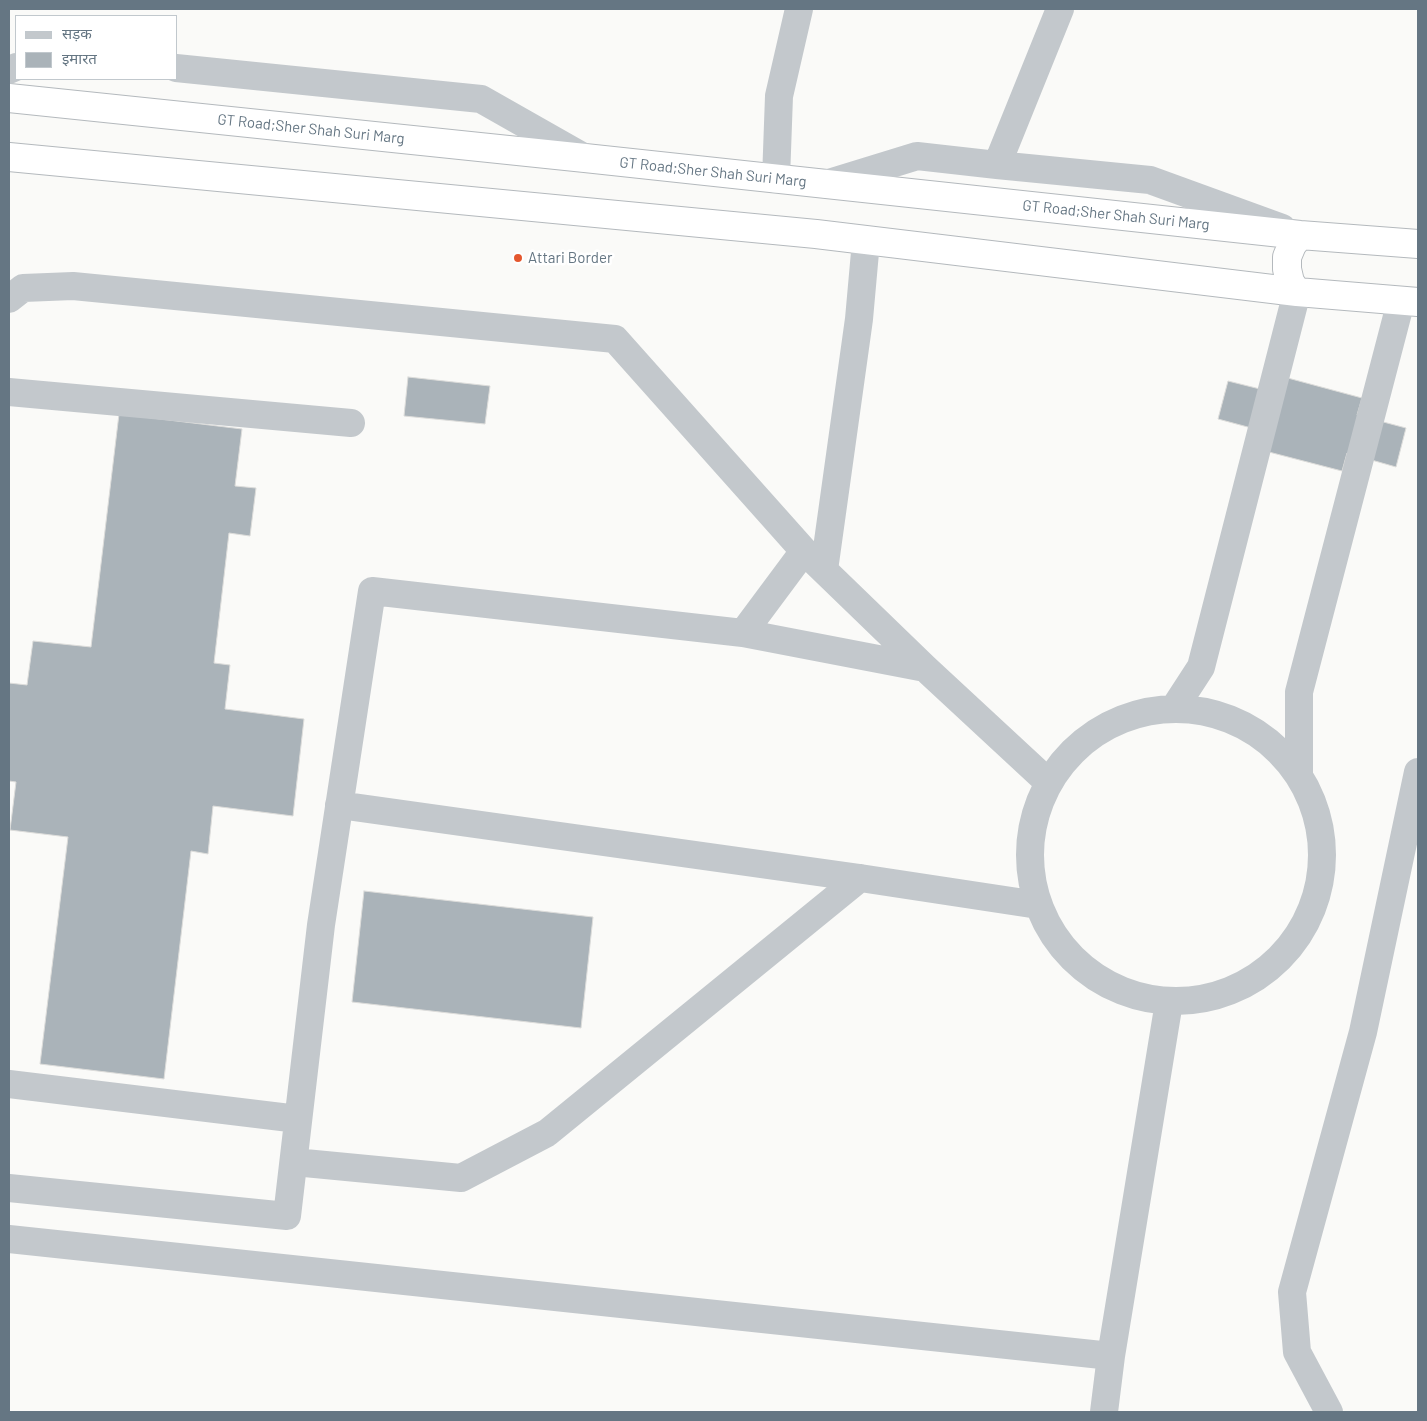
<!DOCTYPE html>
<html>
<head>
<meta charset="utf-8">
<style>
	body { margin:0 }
	#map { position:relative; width:1427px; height:1421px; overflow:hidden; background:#fafaf8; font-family:Barlow,"Noto Sans Devanagari",sans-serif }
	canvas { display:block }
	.frame { position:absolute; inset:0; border:10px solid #657683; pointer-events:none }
	.legend { position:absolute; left:15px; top:15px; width:162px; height:65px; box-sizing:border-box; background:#fff; border:1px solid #c1c8cd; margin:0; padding:6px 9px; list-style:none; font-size:15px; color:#657683 }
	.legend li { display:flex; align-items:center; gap:10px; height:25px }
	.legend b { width:25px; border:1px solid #c1c8cd }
</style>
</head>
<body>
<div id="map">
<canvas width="1427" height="1421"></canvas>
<div class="frame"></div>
<ul class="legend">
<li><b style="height:6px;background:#c3c8cc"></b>सड़क</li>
<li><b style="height:14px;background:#aab3b9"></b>इमारत</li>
</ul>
</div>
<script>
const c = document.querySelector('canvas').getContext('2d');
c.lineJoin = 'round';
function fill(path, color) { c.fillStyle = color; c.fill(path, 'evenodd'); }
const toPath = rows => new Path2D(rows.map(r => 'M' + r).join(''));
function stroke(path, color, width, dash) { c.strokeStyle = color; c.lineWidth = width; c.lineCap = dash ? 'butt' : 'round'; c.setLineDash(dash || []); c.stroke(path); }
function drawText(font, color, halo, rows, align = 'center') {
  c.font = font + ' Barlow,sans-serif'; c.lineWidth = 5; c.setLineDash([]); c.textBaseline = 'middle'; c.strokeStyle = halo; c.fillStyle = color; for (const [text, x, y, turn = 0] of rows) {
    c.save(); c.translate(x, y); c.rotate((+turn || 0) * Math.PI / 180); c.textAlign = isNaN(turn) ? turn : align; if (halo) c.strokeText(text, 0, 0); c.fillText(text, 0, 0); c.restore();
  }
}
const building = toPath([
	[408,377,490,386,485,424,404,416,408,377],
	[1284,377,1362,398,1357,415,1406,428,1396,467,1347,453,1342,471,1265,451,1270,433,1218,419,1228,381,1280,394,1284,377],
	[119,414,242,429,235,486,256,488,250,536,229,533,214,663,230,665,225,709,304,719,293,816,213,806,208,854,191,851,164,1079,40,1064,68,837,10,830,16,782,9,781,9,683,27,685,33,641,91,647,119,414],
	[364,891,593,917,581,1028,352,1002,364,891]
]);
fill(building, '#aab3b9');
stroke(building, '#dcdcda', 1);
const highway = toPath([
	[9,98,585,158,1300,235,1418,244],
	[9,157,816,234,1297,292,1418,302],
	[1297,292,1290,282,1287,269,1287,257,1292,245,1300,235]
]);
stroke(highway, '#b4b9bd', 30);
stroke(toPath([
	[176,68,481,99,585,158],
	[9,70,16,67],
	[997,165,1060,9],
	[776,179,779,96,799,9],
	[826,184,917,156,997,165,1150,180,1282,228],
	[9,299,23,288,73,286,615,339,804,551,925,668,1048,782],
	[9,392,351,423],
	[824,570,859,319,866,241],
	[743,633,804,551],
	[1175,707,1201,667,1297,292],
	'1030 855a146 146 0 1 1 292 0a146 146 0 1 1-292 0Z',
	[1299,773,1299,692,1401,301],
	[339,805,860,878,1038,905],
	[9,1084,298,1119],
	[294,1162,461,1178,547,1133,860,878],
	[9,1188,287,1216,321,925,372,591,743,633,925,668],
	[9,1239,1111,1356],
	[1104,1412,1111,1356,1169,1002],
	[1329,1412,1297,1352,1292,1292,1363,1032,1418,772]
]), '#c3c8cc', 28);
stroke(highway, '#fff', 28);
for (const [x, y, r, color] of [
	[518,258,5,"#e4572e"]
]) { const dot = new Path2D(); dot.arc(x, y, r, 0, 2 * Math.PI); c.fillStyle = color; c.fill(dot); stroke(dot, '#fff', 2); }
drawText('15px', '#657683', '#fff', [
	["GT Road;Sher Shah Suri Marg",311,129,6],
	["GT Road;Sher Shah Suri Marg",713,172,6],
	["GT Road;Sher Shah Suri Marg",1116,215,6]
]);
drawText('15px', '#657683', '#fff', [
	["Attari Border",528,258]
], 'left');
</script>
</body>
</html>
